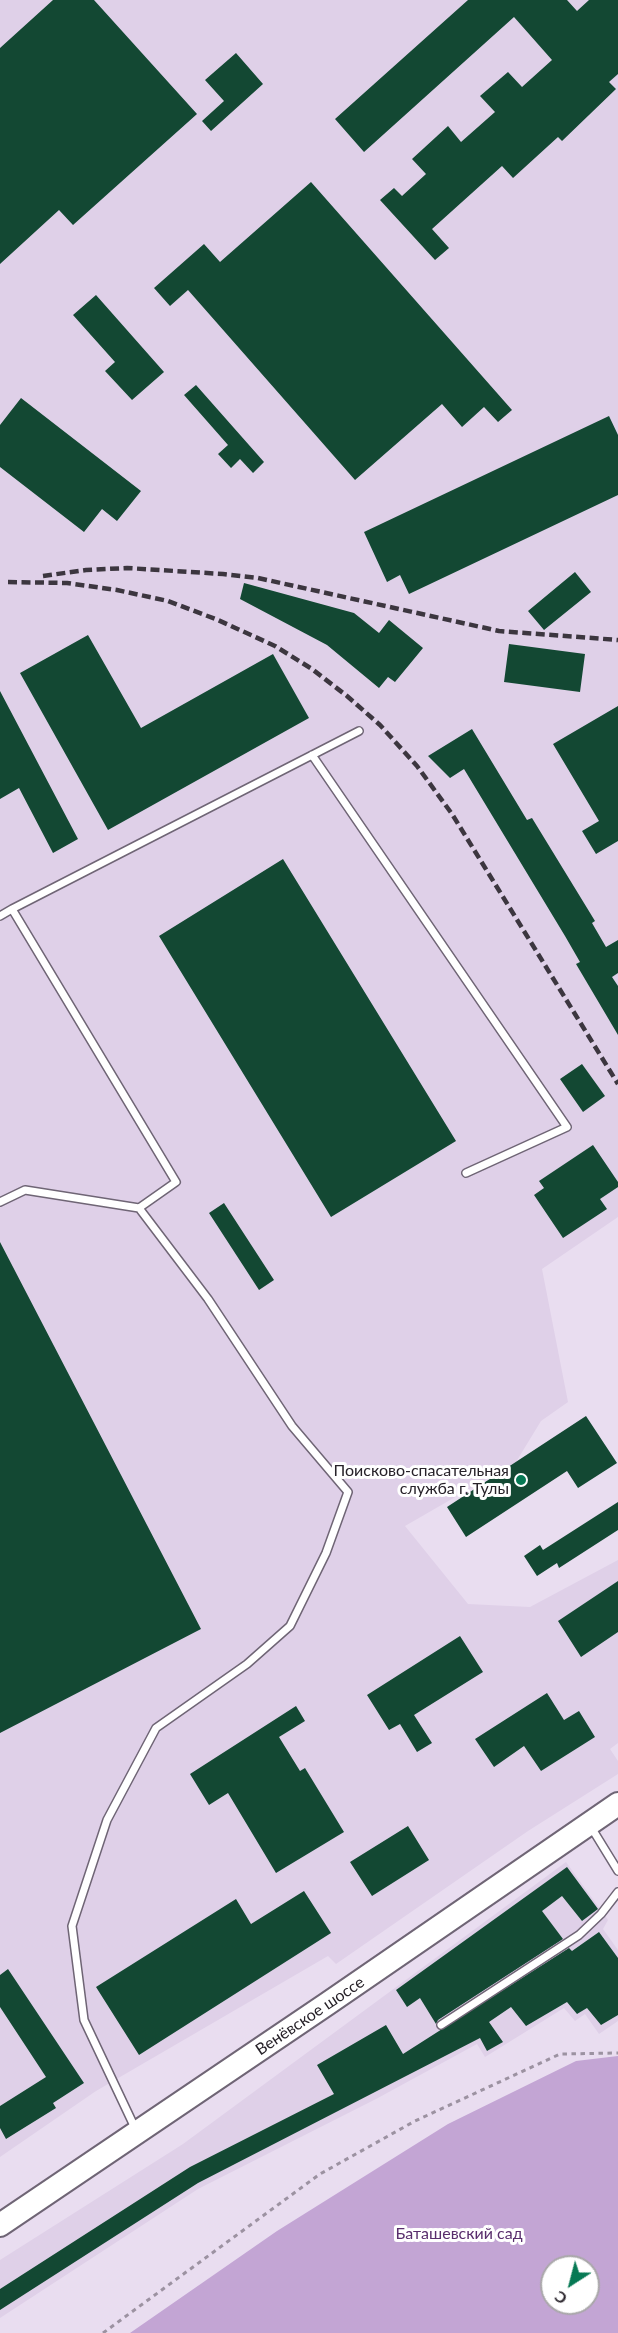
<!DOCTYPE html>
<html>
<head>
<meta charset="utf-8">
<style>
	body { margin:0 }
	#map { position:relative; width:618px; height:2333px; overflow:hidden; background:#e9ddf0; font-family:Lato,sans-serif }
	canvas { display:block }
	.north { position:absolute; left:540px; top:2255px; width:60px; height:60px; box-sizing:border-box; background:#fff; border:2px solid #a9a7a9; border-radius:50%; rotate:216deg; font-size:16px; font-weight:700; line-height:24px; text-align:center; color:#272229 }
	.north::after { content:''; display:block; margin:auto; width:21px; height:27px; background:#067954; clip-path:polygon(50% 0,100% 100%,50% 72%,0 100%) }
</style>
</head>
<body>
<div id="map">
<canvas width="618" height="2333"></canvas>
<div class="north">С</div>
</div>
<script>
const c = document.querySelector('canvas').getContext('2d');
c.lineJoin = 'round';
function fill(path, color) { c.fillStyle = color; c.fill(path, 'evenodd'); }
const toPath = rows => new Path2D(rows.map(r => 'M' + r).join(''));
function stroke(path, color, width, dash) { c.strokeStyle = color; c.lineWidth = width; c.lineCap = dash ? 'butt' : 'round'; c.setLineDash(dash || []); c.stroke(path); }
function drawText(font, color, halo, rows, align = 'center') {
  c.font = font + ' Lato,sans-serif'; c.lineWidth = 6; c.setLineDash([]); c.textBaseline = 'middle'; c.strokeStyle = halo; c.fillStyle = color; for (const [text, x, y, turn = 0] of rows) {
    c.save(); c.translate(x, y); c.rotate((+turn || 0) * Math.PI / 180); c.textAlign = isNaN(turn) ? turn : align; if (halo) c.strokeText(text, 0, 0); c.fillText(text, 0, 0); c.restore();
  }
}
fill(toPath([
	[0,0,618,0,618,1217,542,1269,568,1402,541,1421,516,1462,405,1526,468,1604,530,1607,618,1560,618,1743,610,1749,618,1761,618,1774,528,1831,336,1964,328,1956,96,2091,0,2157],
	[566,1862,608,1920,603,1929,618,1950,618,2021,599,2034,585,2014,575,2021,564,2008,485,2057,477,2044,376,2099,198,2189,0,2318,0,2260,183,2144]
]), '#dfd0e8');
fill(toPath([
	[618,2056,618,2333,130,2333,277,2231,448,2124,576,2061],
	[552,2267,588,2267,588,2303,552,2303]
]), '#c3a5d4');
fill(toPath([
	[53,0,94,0,197,114,73,225,59,210,0,264,0,48],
	[468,0,567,0,577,11,589,0,618,0,618,74,609,82,616,89,562,141,558,137,513,178,502,166,432,229,449,248,435,260,380,200,394,188,402,196,426,174,412,159,448,126,461,142,495,112,480,96,508,72,522,87,552,60,514,17,364,152,335,119],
	[236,53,263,84,211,131,202,121,224,101,205,80],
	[311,182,512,410,498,422,484,407,462,427,442,404,355,480,188,290,170,306,154,288,204,244,220,262],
	[96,295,164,372,132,400,105,371,115,362,73,315],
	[196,385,264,462,253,473,240,459,231,468,218,454,228,445,184,395],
	[21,398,141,491,117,521,102,509,84,532,0,467,0,425],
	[609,416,618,435,618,495,409,594,400,575,387,582,364,532],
	[575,572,591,592,544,630,528,611],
	[244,583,354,613,379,633,389,620,423,648,395,682,388,677,379,688,327,645,240,599],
	[88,635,141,728,273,654,309,718,108,830,20,673],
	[509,644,585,654,580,692,504,682],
	[0,691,78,839,53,853,19,788,0,799],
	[618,706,618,841,596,854,582,831,599,821,553,744],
	[472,729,527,820,532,818,595,921,592,923,606,947,618,940,618,973,612,977,618,986,618,1035,576,964,580,962,565,936,464,769,450,778,428,756],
	[283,859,456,1141,331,1217,159,936],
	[582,1064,605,1096,583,1112,560,1079],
	[593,1145,618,1182,618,1187,600,1199,607,1209,563,1238,534,1195,544,1188,539,1181],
	[224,1203,274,1280,259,1290,209,1213],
	[0,1242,201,1629,0,1733],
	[586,1416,617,1463,578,1488,567,1471,466,1537,447,1507],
	[618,1502,618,1530,559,1568,557,1563,537,1576,524,1556,540,1545,543,1550],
	[618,1581,618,1632,581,1657,558,1621],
	[460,1636,483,1672,414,1715,432,1743,417,1752,400,1724,389,1730,367,1695],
	[547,1693,564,1720,579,1711,595,1737,541,1771,524,1746,494,1767,475,1739],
	[296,1706,305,1721,279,1737,300,1771,305,1768,344,1832,276,1873,228,1793,209,1805,190,1774],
	[408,1826,429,1860,372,1896,350,1862],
	[567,1867,598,1909,582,1921,562,1896,542,1911,563,1939,438,2020,436,2024,420,1998,407,2007,396,1990],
	[304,1891,331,1933,139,2055,96,1987,236,1899,251,1924],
	[599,1932,618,1958,618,2015,601,2025,587,2008,577,2014,567,2002,526,2026,511,2007,489,2022,503,2042,487,2051,480,2038,198,2183,0,2310,0,2289,190,2167,334,2094,317,2065,386,2025,403,2054,569,1948,572,1951],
	[8,1969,84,2083,53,2103,56,2108,6,2139,0,2128,0,2106,46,2077,0,2007,0,1975]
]), '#134833');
const service = toPath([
	[312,755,567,1127,466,1173],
	[12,909,359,731],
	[0,916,12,909,176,1182,139,1208,208,1299,292,1426,348,1492,326,1553,290,1626,247,1664,156,1728,107,1820,72,1926,84,2020,136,2130],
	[0,1202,25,1190,139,1208],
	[591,1827,618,1871],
	[441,2025,579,1935,601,1914,618,1892]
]);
const primary = toPath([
	[0,2225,327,2004,618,1804]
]);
stroke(service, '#6f6575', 10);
stroke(primary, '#6f6575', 26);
stroke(toPath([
	[103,2333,320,2174,415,2121,560,2054,618,2053]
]), '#9c92a1', 3, [4.5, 4.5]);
stroke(service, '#fff', 7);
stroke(primary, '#fff', 22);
stroke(toPath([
	[43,576,86,570,127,568,223,574,258,578,499,631,618,640],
	[8,582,67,583,117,590,168,601,218,620,275,646,312,669,347,696,380,725,417,766,452,814,618,1084]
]), '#3c363f', 4.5, [9, 4.5]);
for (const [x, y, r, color] of [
	[521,1480,6,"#067954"]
]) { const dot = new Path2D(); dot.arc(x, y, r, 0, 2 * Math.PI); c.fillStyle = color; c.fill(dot); stroke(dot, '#fff', 2); }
drawText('16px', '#272229', '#fff', [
	["Поисково-спасательная",509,1471],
	["служба г. Тулы",509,1489]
], 'right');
drawText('16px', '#272229', '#fff', [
	["Венёвское шоссе",310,2016,-34]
]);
drawText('16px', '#592e6d', '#fff', [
	["Баташевский сад",459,2234]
]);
</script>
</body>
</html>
